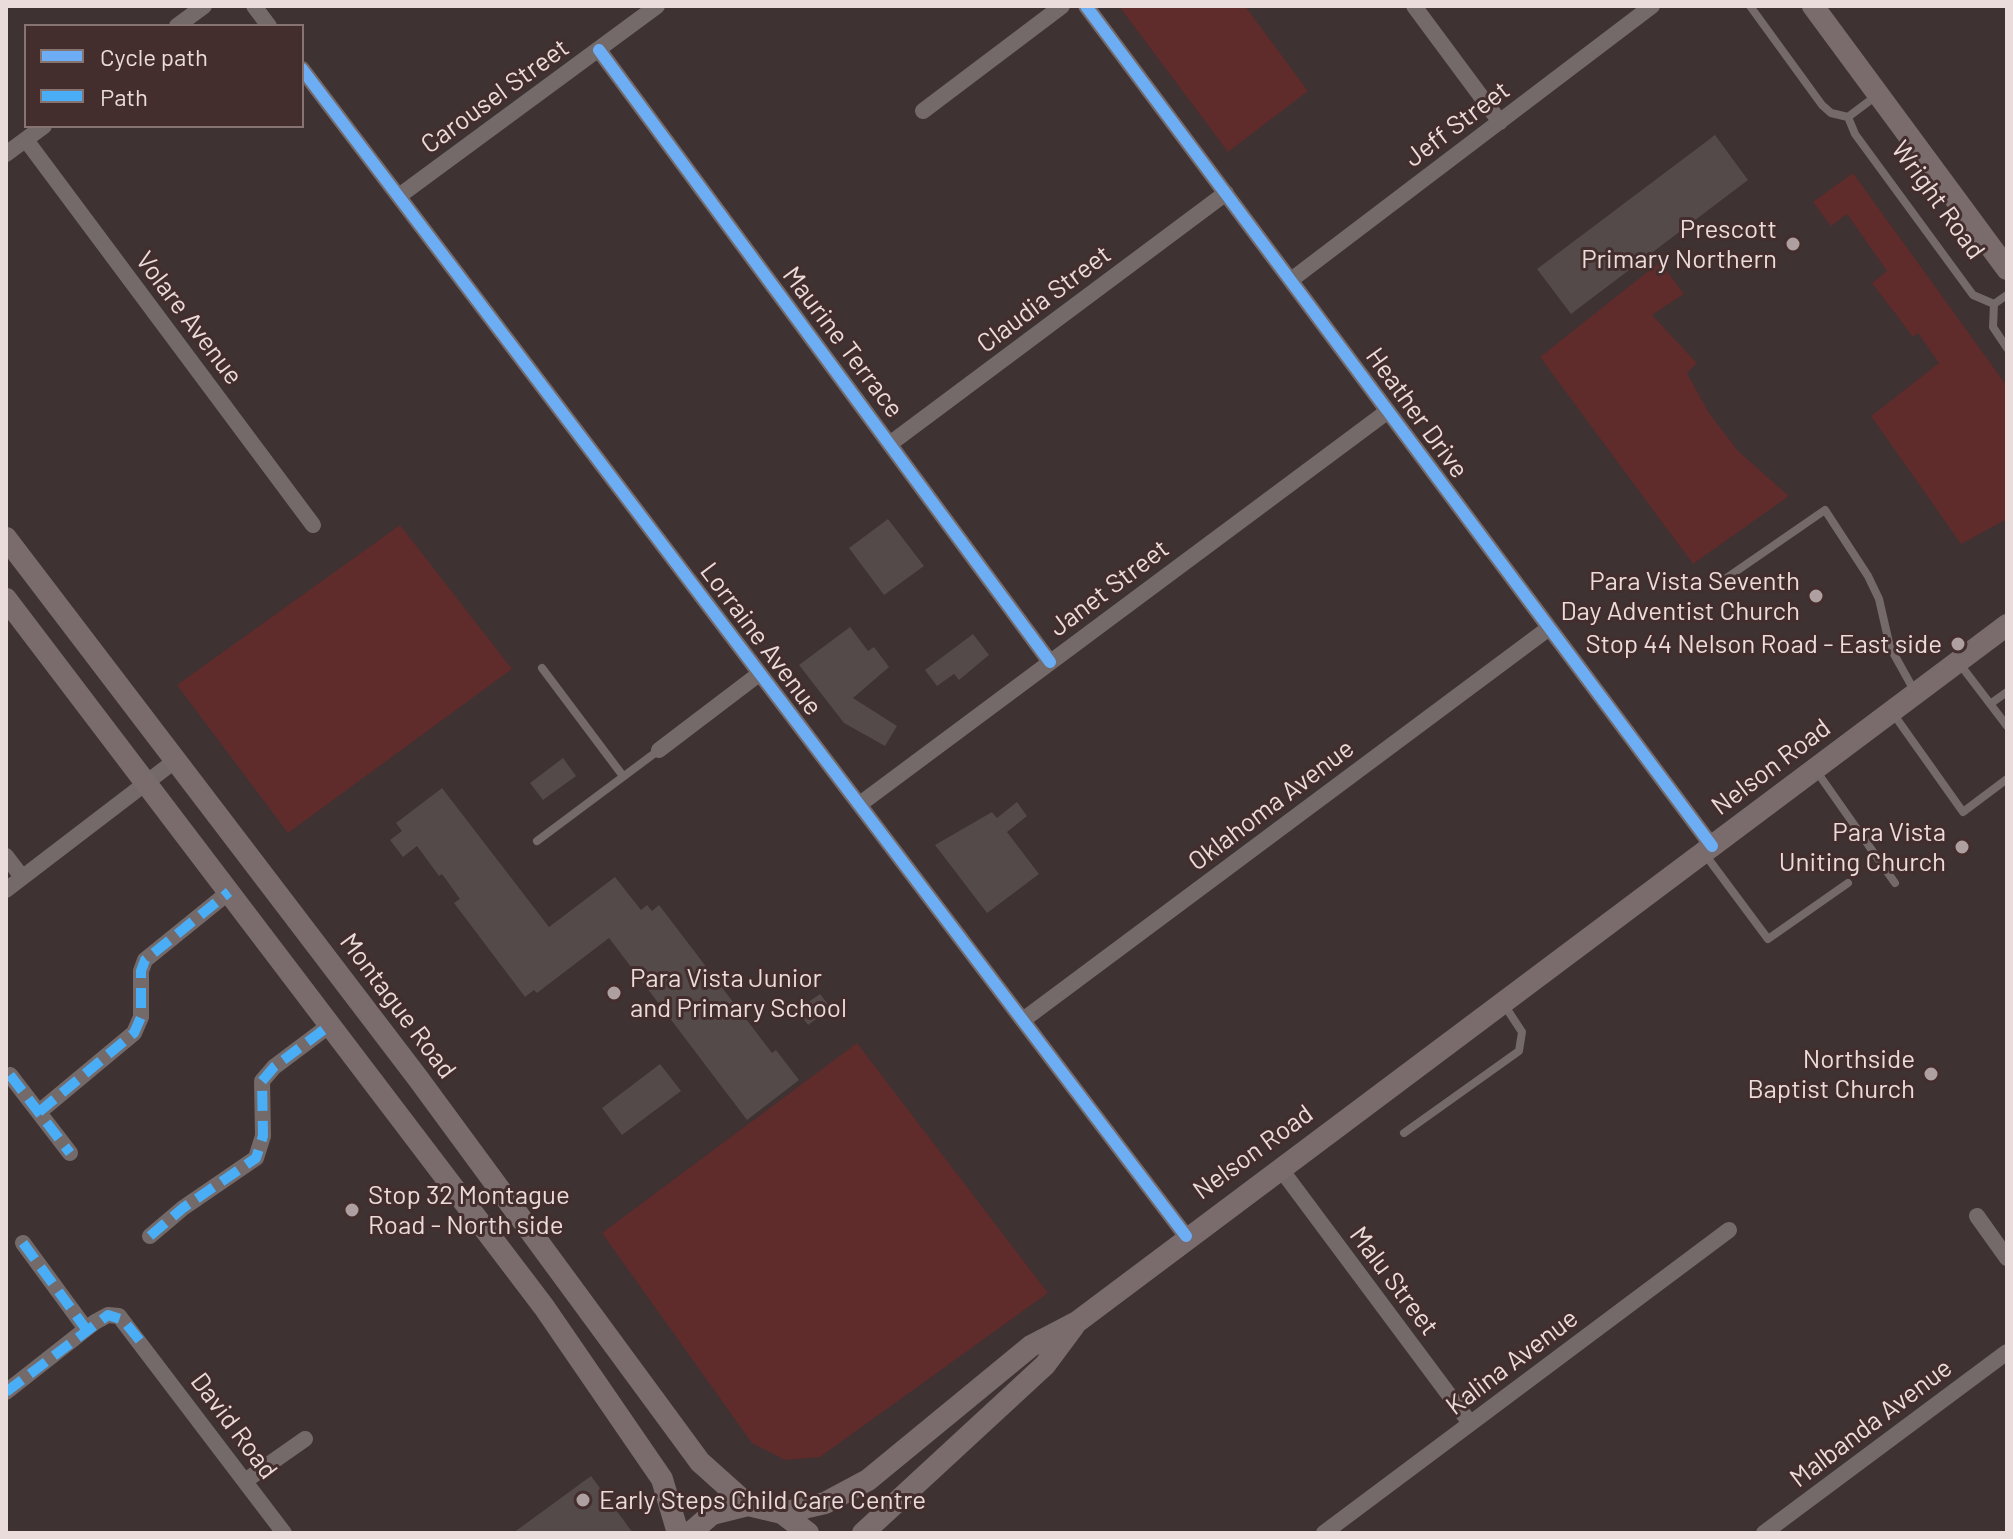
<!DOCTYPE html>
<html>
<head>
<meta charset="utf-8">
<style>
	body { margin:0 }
	#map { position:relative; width:2013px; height:1539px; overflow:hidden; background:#3e3232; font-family:Barlow,sans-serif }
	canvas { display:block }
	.frame { position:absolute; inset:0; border:8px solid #eadcdb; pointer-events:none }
	.legend { position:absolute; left:24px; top:24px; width:280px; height:104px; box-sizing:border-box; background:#432e2d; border:2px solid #867473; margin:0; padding:10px 14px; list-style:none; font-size:24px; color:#eadcdb }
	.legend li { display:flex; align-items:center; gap:16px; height:40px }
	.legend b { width:40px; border:2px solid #867473 }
</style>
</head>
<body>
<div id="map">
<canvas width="2013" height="1539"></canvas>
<div class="frame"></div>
<ul class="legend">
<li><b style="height:10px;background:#6dadf4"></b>Cycle path</li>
<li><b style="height:10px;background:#49aef6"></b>Path</li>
</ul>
</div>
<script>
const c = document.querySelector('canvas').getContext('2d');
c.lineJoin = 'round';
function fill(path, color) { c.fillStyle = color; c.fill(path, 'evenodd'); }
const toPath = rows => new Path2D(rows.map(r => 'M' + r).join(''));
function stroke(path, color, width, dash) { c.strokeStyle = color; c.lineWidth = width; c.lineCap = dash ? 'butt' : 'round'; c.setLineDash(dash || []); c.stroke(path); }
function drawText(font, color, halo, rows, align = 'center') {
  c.font = font + ' Barlow,sans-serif'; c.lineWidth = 6; c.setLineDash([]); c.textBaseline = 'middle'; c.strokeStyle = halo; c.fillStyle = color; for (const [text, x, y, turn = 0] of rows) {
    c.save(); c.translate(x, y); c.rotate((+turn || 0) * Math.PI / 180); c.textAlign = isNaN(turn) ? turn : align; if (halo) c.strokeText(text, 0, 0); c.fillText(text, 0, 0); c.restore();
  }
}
fill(toPath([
	[1119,6,1245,6,1308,91,1228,152],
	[1853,173,2007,386,2007,519,1961,544,1871,416,1939,363,1918,333,1913,337,1872,283,1887,271,1847,214,1831,226,1813,202],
	[1660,262,1684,294,1652,315,1697,363,1687,373,1709,413,1738,451,1789,496,1693,564,1540,357],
	[400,525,512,669,288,833,177,685],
	[857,1043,1048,1293,820,1457,785,1460,752,1443,602,1233]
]), '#5f2b2b');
fill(toPath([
	[1715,135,1748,180,1571,314,1537,269],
	[888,519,924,566,884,595,849,548],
	[850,627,868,651,874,647,889,667,853,698,897,726,885,746,844,723,799,665],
	[973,634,989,655,959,680,954,674,937,686,925,670],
	[563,758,576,776,543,800,530,783],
	[442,788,549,927,615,877,641,910,647,905,652,911,659,905,772,1053,776,1050,799,1080,747,1120,609,938,537,993,534,990,525,997,454,903,460,899,442,874,439,876,417,846,403,857,390,840,402,831,396,823],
	[1017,802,1027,816,1007,832,1039,874,987,913,935,845,992,812,997,818],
	[820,994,831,1008,808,1025,797,1010],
	[660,1064,681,1091,622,1135,602,1108],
	[591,1476,633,1533,513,1533]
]), '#544a4a');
stroke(toPath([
	[1750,6,1822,105,1831,113,1848,117],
	[1876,96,1848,117,1855,134,1973,295,1994,304,2007,295],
	[1994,304,1993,327,2007,348],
	[1725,579,1825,510,1868,576,1879,599,1890,647,1915,692],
	[1959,663,2007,726],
	[542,668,623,776],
	[1990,704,2007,692],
	[1892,712,1963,812,2007,779],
	[1815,769,1895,883],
	[537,841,659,750],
	[1704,853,1768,939,1848,883],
	[1404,1133,1519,1051,1522,1032,1503,1003]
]), '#756a6a', 8);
stroke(toPath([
	[254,6,269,26],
	[1086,6,1712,846],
	[1414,6,1500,122],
	[177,26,204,6],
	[599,50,1050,662],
	[302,69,1186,1236],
	[923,111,1062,6],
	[26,140,313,525],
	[6,154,44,126],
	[399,196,657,6],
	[1291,280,1652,6],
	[891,443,1226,193],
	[659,750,759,674],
	[860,804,1388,411],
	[6,856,22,877],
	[6,890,176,760],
	[1023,1020,1549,628],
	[10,1075,70,1153],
	[39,1112,134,1033,141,1017,141,971,145,960,229,892],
	[1280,1168,1470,1423],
	[1977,1216,2007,1258],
	[150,1236,183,1208,256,1158,263,1136,262,1081,274,1067,330,1025],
	[23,1243,86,1329],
	[6,1392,95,1322,108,1315,119,1316,284,1533],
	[245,1481,305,1439],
	[1324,1533,1729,1230],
	[1764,1533,2007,1352]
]), '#756a6a', 16);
stroke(toPath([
	[1813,6,2007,269],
	[6,538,417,1077,700,1462,748,1505],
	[6,599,544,1307,662,1479,678,1533],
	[782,1513,825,1503,868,1480,1031,1346,1077,1322,2007,625],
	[690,1533,712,1514,748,1505,782,1513,808,1533],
	[863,1533,1045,1365,1074,1326]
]), '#7a6c6c', 22);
stroke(toPath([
	[10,1075,70,1153],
	[39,1112,134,1033,141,1017,141,971,145,960,229,892],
	[150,1236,183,1208,256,1158,263,1136,262,1081,274,1067,330,1025],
	[23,1243,86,1329],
	[6,1392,108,1315,123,1320,145,1347]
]), '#49aef6', 10, [20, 10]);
stroke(toPath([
	[1086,6,1712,846],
	[599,50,1050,662],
	[302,69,1186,1236]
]), '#6dadf4', 12);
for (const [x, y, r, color] of [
	[1793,244,8,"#aea0a0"],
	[1816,596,8,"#aea0a0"],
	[1958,644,8,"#aea0a0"],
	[1962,847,8,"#aea0a0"],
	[614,993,8,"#aea0a0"],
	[1931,1074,8,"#aea0a0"],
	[352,1210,8,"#aea0a0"],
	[583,1500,8,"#aea0a0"]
]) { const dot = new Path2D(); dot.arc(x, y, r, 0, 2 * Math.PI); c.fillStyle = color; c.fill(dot); stroke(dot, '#432e2d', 3); }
drawText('26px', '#eadcdb', '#432e2d', [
	["Carousel Street",495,96,-36],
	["Jeff Street",1457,124,-37],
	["Wright Road",1938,200,54],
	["Claudia Street",1044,299,-37],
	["Volare Avenue",189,318,53],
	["Maurine Terrace",843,342,53],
	["Heather Drive",1417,413,54],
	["Janet Street",1109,588,-37],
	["Lorraine Avenue",761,639,53],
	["Nelson Road",1771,767,-37],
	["Oklahoma Avenue",1271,805,-37],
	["Montague Road",398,1006,53],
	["Nelson Road",1253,1152,-36],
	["Malu Street",1394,1281,53],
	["Kalina Avenue",1512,1362,-37],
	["Malbanda Avenue",1871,1423,-37],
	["David Road",234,1426,53]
]);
drawText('26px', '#eadcdb', '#432e2d', [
	["Prescott",1777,229],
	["Primary Northern",1777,259],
	["Para Vista Seventh",1800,581],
	["Day Adventist Church",1800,611],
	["Stop 44 Nelson Road - East side",1942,644],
	["Para Vista",1946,832],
	["Uniting Church",1946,862],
	["Para Vista Junior",630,978,"left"],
	["and Primary School",630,1008,"left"],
	["Northside",1915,1059],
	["Baptist Church",1915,1089],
	["Stop 32 Montague",368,1195,"left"],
	["Road - North side",368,1225,"left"],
	["Early Steps Child Care Centre",599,1500,"left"]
], 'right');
</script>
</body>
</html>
